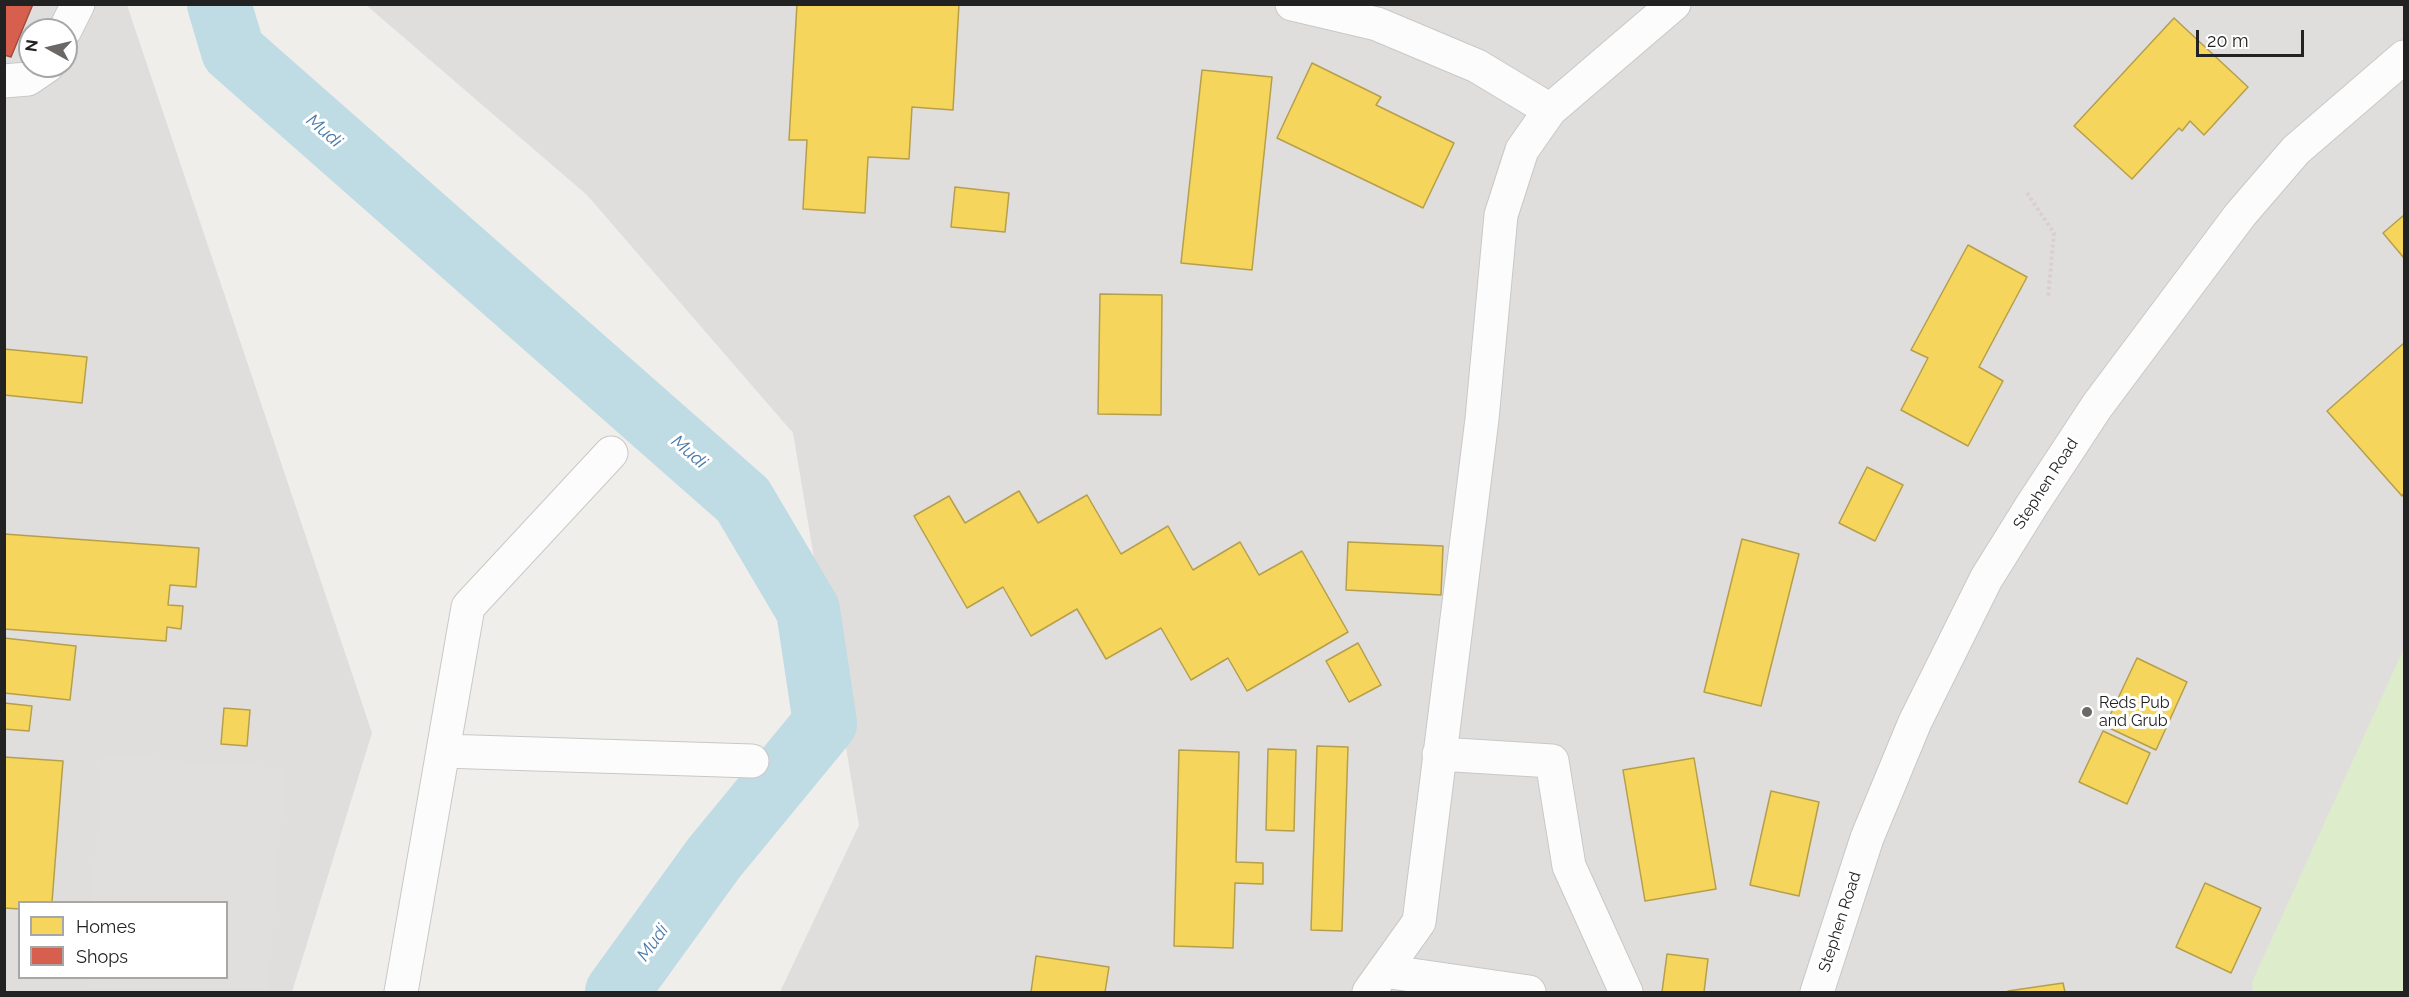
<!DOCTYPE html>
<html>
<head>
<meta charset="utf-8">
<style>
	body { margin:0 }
	#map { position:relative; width:2409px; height:997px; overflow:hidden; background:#f0eeeb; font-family:Raleway,sans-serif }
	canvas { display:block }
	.frame { position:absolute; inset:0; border:6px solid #222; pointer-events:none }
	.legend { position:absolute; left:18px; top:901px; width:210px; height:78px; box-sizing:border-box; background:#fff; border:2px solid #a7a7a7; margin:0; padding:8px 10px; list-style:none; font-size:18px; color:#222 }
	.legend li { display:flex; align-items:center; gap:12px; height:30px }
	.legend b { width:30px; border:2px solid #a7a7a7 }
	.north { position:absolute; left:18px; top:18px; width:60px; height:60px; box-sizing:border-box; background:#fff; border:2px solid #a7a7a7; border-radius:50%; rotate:278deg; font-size:16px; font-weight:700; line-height:24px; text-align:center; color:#222 }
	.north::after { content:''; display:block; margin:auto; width:21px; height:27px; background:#6a6968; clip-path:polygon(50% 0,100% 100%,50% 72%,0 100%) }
	.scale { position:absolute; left:2196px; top:30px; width:108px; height:27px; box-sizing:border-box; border:3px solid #222; border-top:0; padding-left:8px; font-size:18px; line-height:21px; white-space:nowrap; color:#222; -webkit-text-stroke:4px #fff; paint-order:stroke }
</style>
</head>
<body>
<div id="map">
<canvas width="2409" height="997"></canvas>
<div class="frame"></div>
<ul class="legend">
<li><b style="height:16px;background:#f6d55c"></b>Homes</li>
<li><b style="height:16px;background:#d6604d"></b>Shops</li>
</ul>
<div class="north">N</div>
<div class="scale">20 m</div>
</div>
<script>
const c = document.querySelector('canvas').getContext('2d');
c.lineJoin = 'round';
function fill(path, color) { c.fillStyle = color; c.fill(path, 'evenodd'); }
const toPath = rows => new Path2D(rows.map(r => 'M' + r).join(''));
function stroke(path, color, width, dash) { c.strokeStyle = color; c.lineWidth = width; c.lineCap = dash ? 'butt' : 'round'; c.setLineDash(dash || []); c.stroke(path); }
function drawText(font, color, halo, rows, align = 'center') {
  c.font = font + ' Raleway,sans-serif'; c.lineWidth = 6; c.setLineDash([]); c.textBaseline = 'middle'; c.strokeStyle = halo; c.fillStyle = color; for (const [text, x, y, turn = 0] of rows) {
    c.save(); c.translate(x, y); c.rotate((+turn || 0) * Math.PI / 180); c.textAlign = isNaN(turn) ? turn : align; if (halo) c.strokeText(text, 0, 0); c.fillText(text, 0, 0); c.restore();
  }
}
fill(toPath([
	[5,5,127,5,372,733,292,992,5,992],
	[30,30,66,30,66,66,30,66],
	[20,902,226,902,226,978,20,978],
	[366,5,2404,5,2404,992,780,992,859,825,793,433,587,195]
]), '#dfdedc');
fill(toPath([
	[2404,648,2404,992,2253,992,2252,982]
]), '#ddeccb');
fill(toPath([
	[103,755,285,769,268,992,86,992,87,978,226,978,226,902,92,902]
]), '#e0dfde');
const homes = toPath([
	[797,4,959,4,953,110,912,107,909,159,868,157,865,213,803,209,807,140,789,140,797,4],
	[2174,18,2248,87,2204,135,2190,121,2182,131,2179,128,2132,179,2074,126,2174,18],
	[1312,63,1381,97,1376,105,1454,143,1423,208,1277,138,1312,63],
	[1202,70,1272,77,1252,270,1181,263,1202,70],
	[955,187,1009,193,1005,232,951,227,955,187],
	[2404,215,2404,258,2383,233,2404,215],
	[1968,245,2027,277,1979,367,2003,381,1968,446,1901,410,1928,358,1911,350,1968,245],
	[1100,294,1162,295,1161,415,1098,414,1100,294],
	[2404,343,2404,493,2402,496,2327,411,2404,343],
	[4,349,87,357,82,403,4,395,4,349],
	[1867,467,1903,485,1875,541,1839,523,1867,467],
	[1019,491,1038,523,1087,495,1121,554,1168,526,1193,570,1240,542,1259,575,1302,551,1348,632,1247,691,1228,658,1191,680,1161,628,1106,659,1077,609,1031,636,1003,587,967,608,914,516,949,496,965,523,1019,491],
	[4,534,199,548,196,587,170,585,168,605,183,606,181,629,167,627,166,641,4,629,4,534],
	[1742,539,1799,554,1761,706,1704,692,1742,539],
	[1348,542,1443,546,1441,595,1346,590,1348,542],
	[4,638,76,646,70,700,4,693,4,638],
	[1358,643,1381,685,1349,702,1326,661,1358,643],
	[2137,658,2187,682,2156,750,2105,726,2137,658],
	[4,703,32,706,29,731,4,729,4,703],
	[224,708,250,710,247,746,221,744,224,708],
	[2103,731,2150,753,2127,804,2079,782,2103,731],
	[1317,746,1348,747,1342,931,1311,930,1317,746],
	[1268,749,1296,750,1294,831,1266,830,1268,749],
	[1179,750,1239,752,1236,862,1263,863,1263,884,1235,883,1233,948,1174,946,1179,750],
	[4,757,63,761,52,902,20,902,20,909,4,908,4,757],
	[1694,758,1716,889,1645,901,1623,770,1694,758],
	[1771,791,1819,802,1799,896,1750,885,1771,791],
	[2205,883,2261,908,2231,973,2176,947,2205,883],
	[1667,954,1708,959,1704,992,1662,992,1667,954],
	[1036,956,1109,967,1105,992,1031,992,1036,956],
	[2063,983,2065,992,2008,992,2008,991,2063,983]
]);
fill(homes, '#f6d55c');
stroke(homes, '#b69f4b', 1.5);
const shops = toPath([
	[4,4,33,4,11,57,4,55,4,4]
]);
fill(shops, '#d6604d');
stroke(shops, '#a04d40', 1.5);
stroke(toPath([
	[219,4,233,51,743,500,808,610,825,723,714,858,617,992]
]), '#bfdbe3', 64);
const minor = toPath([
	[1292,4,1377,24,1477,66,1550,110],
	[65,30,78,4],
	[4,81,28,79,47,66],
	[443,751,752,761],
	[1439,754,1552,761,1569,866,1626,992],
	[1384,971,1529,992],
	[401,992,468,607,611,453],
	[1369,992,1419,922,1482,419,1501,215,1522,150,1550,110,1674,4],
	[1817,992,1867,838,1915,722,1986,579,2032,505,2097,406,2240,215,2296,150,2404,57]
]);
stroke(minor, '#c9c8c7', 35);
stroke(toPath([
	[2027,193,2054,233,2048,298]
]), '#dccecd', 4, [3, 3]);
stroke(minor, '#fdfcfc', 33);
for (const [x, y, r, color] of [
	[2087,712,6,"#6a6968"]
]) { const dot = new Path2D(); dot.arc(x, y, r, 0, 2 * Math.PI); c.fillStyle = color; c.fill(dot); stroke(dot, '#fff', 2); }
drawText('16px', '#222', '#fff', [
	["Stephen Road",2046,484,-57],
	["Stephen Road",1840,922,-72]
]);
drawText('16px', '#222', '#fff', [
	["Reds Pub",2099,703],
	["and Grub",2099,721]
], 'left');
drawText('italic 18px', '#4a7aab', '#fff', [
	["Mudi",324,131,41],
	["Mudi",689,452,41],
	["Mudi",653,943,-54]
]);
</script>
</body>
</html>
